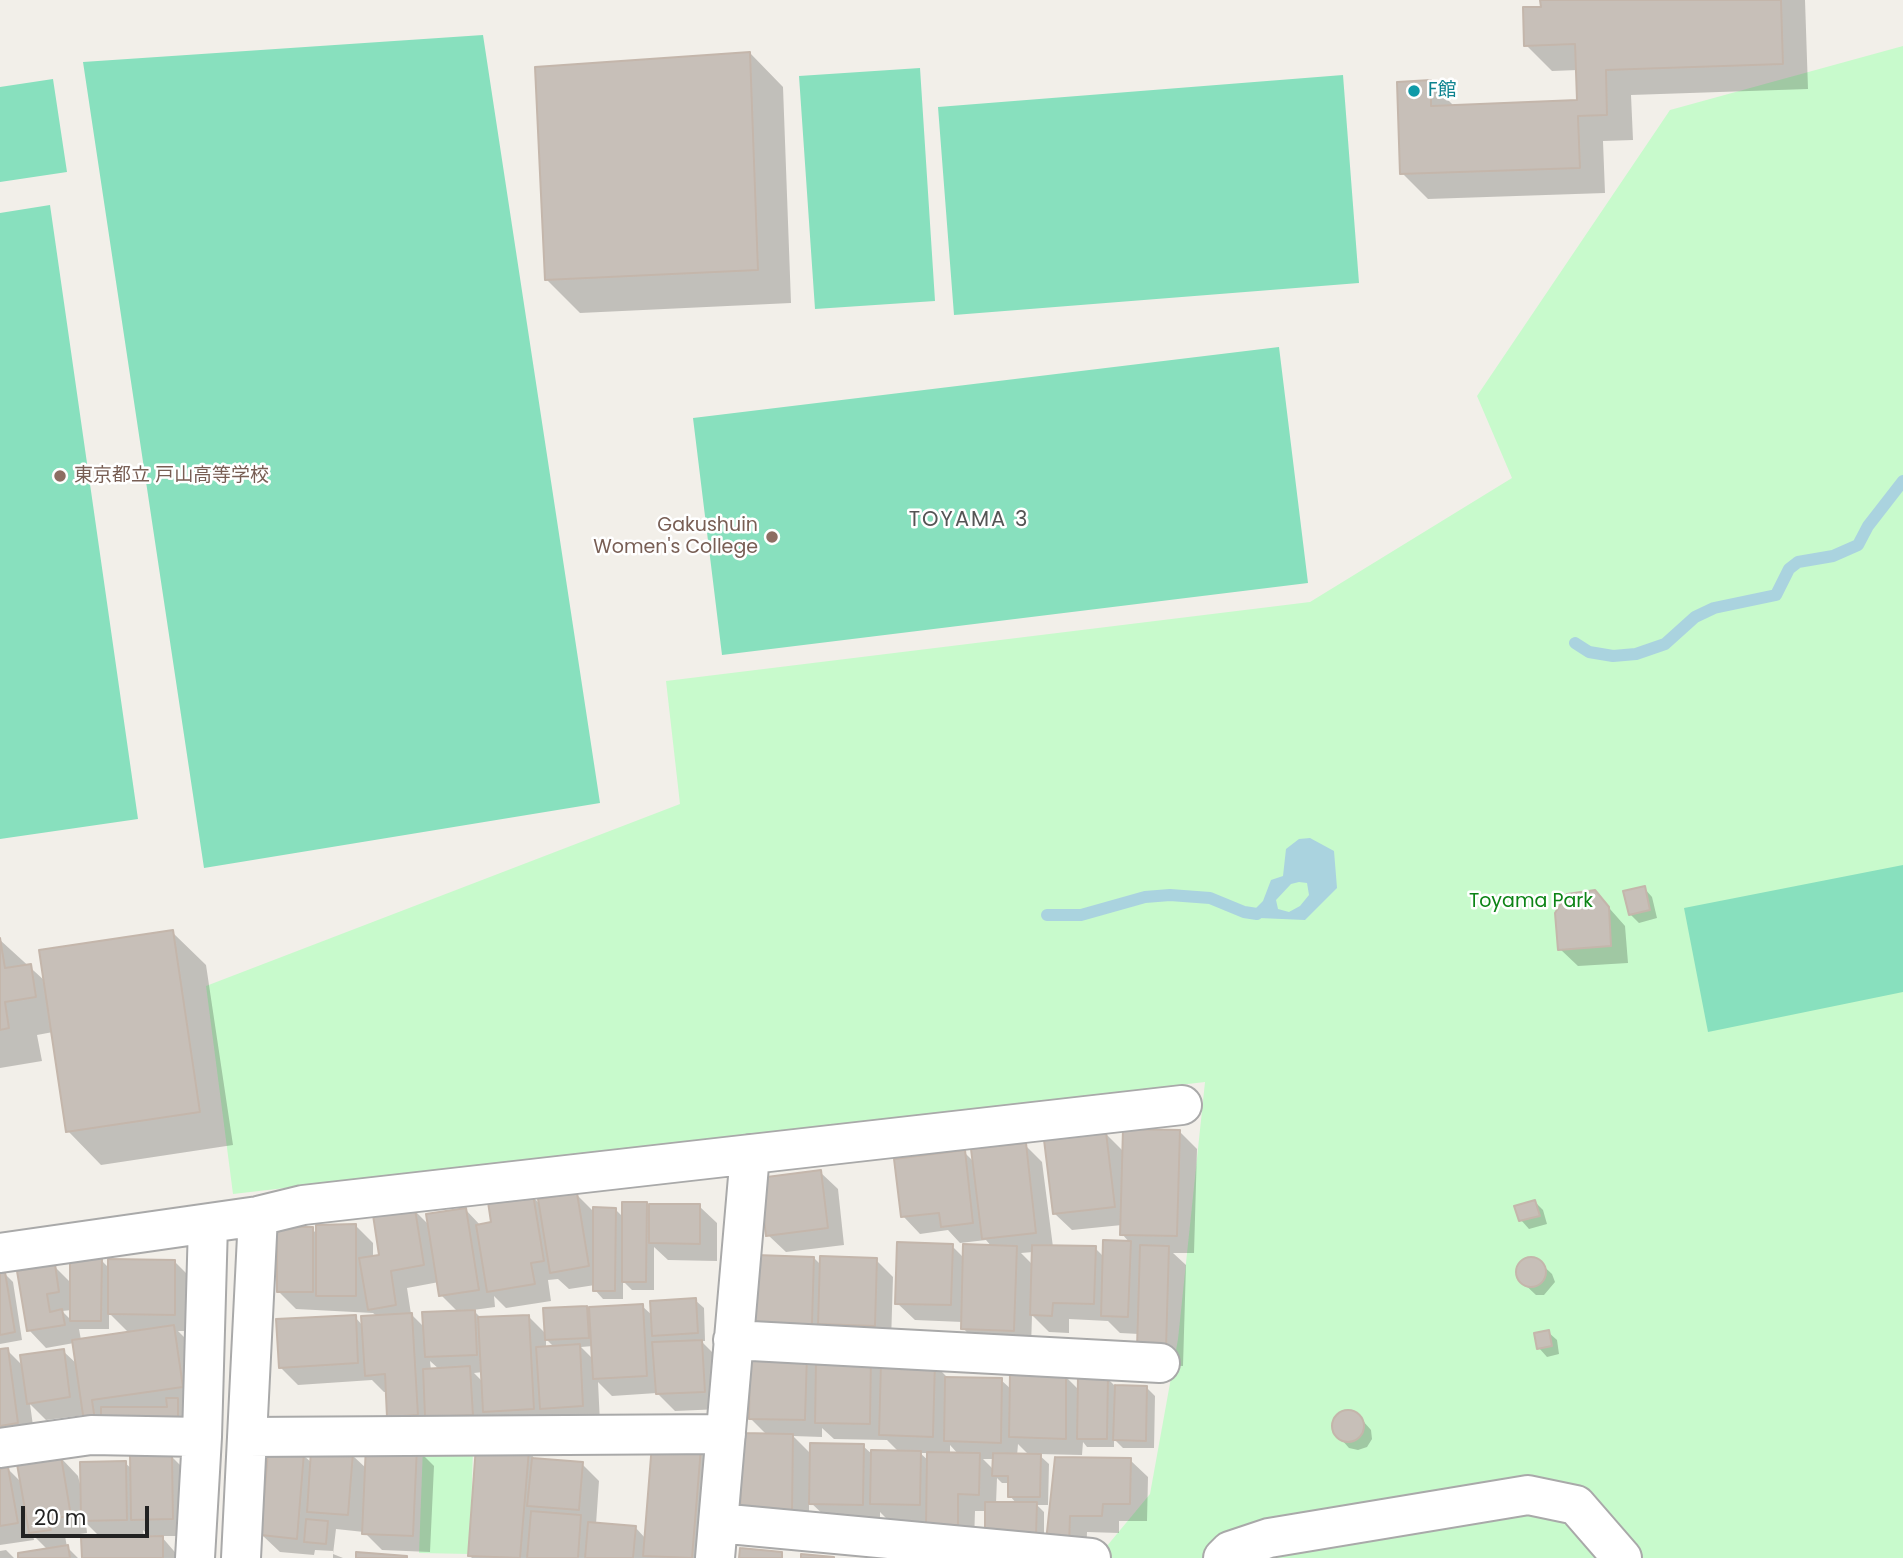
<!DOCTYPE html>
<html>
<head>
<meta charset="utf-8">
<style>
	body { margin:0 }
	#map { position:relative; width:1903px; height:1558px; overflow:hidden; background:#f2efe9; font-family:Poppins,sans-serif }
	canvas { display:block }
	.scale { position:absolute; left:21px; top:1506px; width:128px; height:32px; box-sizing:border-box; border:4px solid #222; border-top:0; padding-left:9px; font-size:21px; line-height:24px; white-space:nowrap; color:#222; -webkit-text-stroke:5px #fff; paint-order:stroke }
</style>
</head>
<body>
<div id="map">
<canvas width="1903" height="1558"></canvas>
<div class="scale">20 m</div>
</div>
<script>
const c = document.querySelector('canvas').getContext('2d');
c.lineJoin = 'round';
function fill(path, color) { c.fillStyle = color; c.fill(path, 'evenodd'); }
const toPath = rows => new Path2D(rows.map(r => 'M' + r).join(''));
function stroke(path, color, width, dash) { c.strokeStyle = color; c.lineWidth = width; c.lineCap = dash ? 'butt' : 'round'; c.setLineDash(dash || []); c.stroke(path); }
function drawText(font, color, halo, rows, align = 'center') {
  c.font = font + ' Poppins,"Noto Sans JP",sans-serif'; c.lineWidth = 5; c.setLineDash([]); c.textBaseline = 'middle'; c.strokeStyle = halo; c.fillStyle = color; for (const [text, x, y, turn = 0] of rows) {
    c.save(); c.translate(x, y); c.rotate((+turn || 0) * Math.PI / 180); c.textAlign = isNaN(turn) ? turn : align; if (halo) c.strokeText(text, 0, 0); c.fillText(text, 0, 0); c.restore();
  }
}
fill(toPath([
	[1903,46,1903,1558,1097,1558,1150,1494,1178,1339,1205,1082,233,1194,206,986,680,804,666,681,1310,602,1512,478,1477,396,1670,110],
	[423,1446,473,1448,470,1554,419,1553]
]), '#c8facc');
fill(toPath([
	[483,35,600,803,204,868,83,62],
	[920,68,935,301,815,309,799,76],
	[1343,75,1359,283,954,315,938,107],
	[53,79,67,172,0,182,0,87],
	[50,205,138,819,0,839,0,213],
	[1279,347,1308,583,722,655,693,418],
	[1903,865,1903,992,1708,1032,1684,908]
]), '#88e0be');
fill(toPath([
	[1310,838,1334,851,1337,888,1305,920,1259,918,1256,908,1263,901,1271,880,1283,876,1286,849,1299,839],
	[1299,882,1307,883,1309,895,1300,906,1289,912,1278,909,1276,900,1291,884]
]), '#aad3df');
fill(toPath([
	[1542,0,1805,0,1808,89,1631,95,1633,140,1603,141,1605,193,1428,199,1402,173,1430,82,1454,106,1579,102,1578,70,1552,71,1526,45,1542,8],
	[750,53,783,87,791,303,580,313,546,279],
	[1644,888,1652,897,1657,918,1639,923,1630,914],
	[1595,892,1625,926,1628,963,1578,966,1560,949],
	[172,932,206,965,233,1145,101,1165,68,1131,53,1032,37,1035,42,1061,0,1068,0,940,45,981],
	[1180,1132,1197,1149,1194,1253,1173,1253,1186,1265,1183,1366,1156,1365,1139,1334,1120,1333,1108,1321,1069,1319,1069,1333,1049,1332,1032,1315,1031,1348,980,1346,963,1328,963,1322,915,1320,897,1303,952,1246,964,1258,992,1247,986,1240,960,1243,948,1230,920,1234,903,1216,964,1152,974,1162,1025,1145,1042,1162,1053,1247,1095,1248,1104,1257,1130,1243,1122,1234,1122,1225,1072,1230,1054,1213,1106,1134,1124,1152],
	[1033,1252,1033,1265,1021,1253],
	[820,1172,838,1189,844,1245,786,1252,768,1235],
	[577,1195,595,1213,615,1209,624,1218,646,1204,699,1206,717,1223,717,1261,668,1260,654,1247,654,1290,632,1290,623,1281,623,1299,603,1299,595,1290,595,1285,569,1289,558,1279,548,1280,551,1301,506,1308,494,1296,495,1307,473,1310,481,1318,528,1316,546,1334,586,1308,591,1313,642,1306,653,1316,695,1300,704,1308,705,1341,701,1341,719,1359,721,1409,675,1411,657,1393,612,1396,598,1382,600,1423,503,1428,489,1415,490,1432,406,1433,389,1416,388,1392,384,1392,372,1380,298,1385,280,1367,355,1317,363,1326,378,1317,373,1313,296,1309,279,1292,312,1229,318,1235,356,1226,373,1243,373,1258,381,1256,415,1211,430,1226,465,1209,481,1226,493,1223,532,1196,541,1205],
	[439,1282,441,1295,458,1312,425,1328,411,1314,407,1288],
	[546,1339,554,1347,546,1348],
	[593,1346,594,1360,581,1347],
	[430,1361,440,1370,431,1371],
	[483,1372,483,1382,474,1373],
	[1535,1202,1543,1210,1547,1224,1529,1229,1521,1220],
	[814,1258,822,1266,876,1260,893,1277,891,1342,773,1340],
	[1528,1259,1536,1259,1552,1274,1555,1282,1544,1295,1536,1295,1520,1280,1517,1271],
	[101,1260,110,1269,174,1261,192,1279,192,1331,178,1331,191,1344,186,1428,85,1415,46,1420,30,1404,35,1440,0,1445,0,1351,7,1350,23,1366,63,1351,78,1365,74,1343,46,1348,29,1330,54,1266,72,1284],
	[72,1310,72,1321,62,1311],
	[109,1313,129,1333,81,1340,79,1329,109,1329],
	[5,1274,13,1282,22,1340,0,1344,0,1275],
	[1548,1332,1557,1340,1559,1354,1547,1357,1539,1348],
	[806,1357,818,1368,871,1359,882,1371,934,1364,949,1379,1001,1380,1012,1390,1066,1377,1080,1391,1107,1378,1116,1387,1146,1387,1155,1396,1154,1448,1123,1448,1114,1439,1114,1447,1087,1447,1083,1442,1082,1455,1038,1454,1049,1464,1048,1505,1037,1505,1044,1512,1044,1544,987,1511,975,1511,974,1542,928,1522,889,1521,880,1512,880,1521,829,1520,809,1501,809,1534,760,1533,767,1435,750,1418],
	[822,1428,834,1439,887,1440,899,1452,873,1455,863,1446,812,1455,793,1436,822,1437],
	[1018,1444,1030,1456,1017,1456],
	[950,1445,959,1455,950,1455],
	[920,1453,929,1453,929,1461],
	[983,1459,995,1459,994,1470],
	[997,1478,1002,1483,1010,1483,1010,1496,1017,1504,996,1504],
	[1347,1411,1356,1413,1371,1430,1372,1439,1367,1447,1358,1450,1349,1448,1334,1431,1334,1422,1339,1414],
	[416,1448,434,1466,430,1552,382,1550,364,1532,336,1529,333,1554,343,1558,333,1558,333,1551,315,1550,314,1555,280,1552,262,1535,303,1455,312,1463,352,1455,367,1469],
	[700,1450,718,1467,710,1558,472,1558,469,1555,529,1452,536,1460,582,1464,599,1481,596,1524,635,1527,646,1539],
	[171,1456,189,1474,190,1536,161,1536,180,1558,83,1558,102,1539,86,1523,87,1533,65,1536,67,1547,78,1558,20,1558,48,1550,33,1535,34,1540,0,1545,0,1470,8,1469,22,1483,61,1458,78,1476,80,1484,125,1463,132,1469],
	[143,1530,152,1538,144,1538],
	[1056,1459,1130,1460,1148,1477,1147,1521,1119,1521,1119,1533,1087,1532,1086,1558,1065,1558],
	[6,1550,14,1558,0,1558,0,1551]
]), '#0003');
stroke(toPath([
	[1575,643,1589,652,1613,656,1636,654,1665,644,1695,617,1714,608,1776,595,1789,569,1798,562,1833,556,1858,545,1868,526,1903,481],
	[1047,915,1081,915,1145,897,1170,895,1210,898,1244,912,1257,914]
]), '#aad3df', 12);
const building = toPath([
	[1540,0,1781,0,1783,64,1606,70,1607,115,1578,116,1580,168,1400,174,1397,82,1431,80,1431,106,1577,100,1575,44,1524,46,1523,7,1541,7,1540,0],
	[750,52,758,270,545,280,535,67,750,52],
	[1645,886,1650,910,1629,915,1623,891,1645,886],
	[1595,890,1609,907,1611,946,1558,950,1555,913,1567,894,1595,890],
	[173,930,200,1112,66,1132,39,950,173,930],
	[0,938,5,968,31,964,36,997,5,1002,9,1028,0,1030,0,938],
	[1123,1129,1180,1130,1177,1236,1120,1235,1123,1129],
	[1106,1132,1115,1207,1053,1214,1044,1140,1106,1132],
	[1026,1143,1036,1233,982,1239,971,1149,1026,1143],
	[965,1150,973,1223,941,1227,939,1213,901,1217,894,1159,965,1150],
	[821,1170,828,1228,766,1236,759,1178,821,1170],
	[577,1193,589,1266,550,1273,538,1199,577,1193],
	[533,1194,544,1261,531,1263,535,1284,487,1292,476,1225,491,1222,488,1202,533,1194],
	[1535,1200,1540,1216,1519,1221,1514,1206,1535,1200],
	[622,1202,647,1202,646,1282,622,1282,622,1202],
	[649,1204,700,1204,700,1244,649,1243,649,1204],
	[593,1207,616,1208,615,1291,593,1291,593,1207],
	[466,1208,479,1290,439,1296,426,1214,466,1208],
	[415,1209,424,1265,391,1271,396,1305,368,1310,359,1258,379,1255,373,1215,415,1209],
	[356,1224,356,1296,316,1296,316,1225,356,1224],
	[277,1227,313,1227,313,1292,277,1292,277,1227],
	[1103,1240,1131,1241,1128,1317,1101,1316,1103,1240],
	[897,1242,953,1244,951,1305,895,1304,897,1242],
	[963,1244,1017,1246,1014,1331,961,1329,963,1244],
	[1032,1245,1096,1246,1094,1304,1053,1303,1052,1316,1030,1315,1032,1245],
	[1140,1245,1169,1246,1166,1350,1137,1348,1140,1245],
	[756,1255,814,1257,812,1325,754,1323,756,1255],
	[820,1256,877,1258,875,1326,818,1324,820,1256],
	'1516 1272a15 15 0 1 1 30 0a15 15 0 1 1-30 0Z',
	[70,1258,102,1258,101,1321,70,1321,70,1258],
	[108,1259,175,1260,175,1315,108,1314,108,1259],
	[55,1264,59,1292,47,1294,50,1312,62,1309,65,1325,27,1331,17,1271,55,1264],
	[5,1272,15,1332,0,1335,0,1273,5,1272],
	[696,1298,698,1333,652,1336,650,1301,696,1298],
	[643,1304,647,1376,593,1379,589,1307,643,1304],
	[587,1306,589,1338,545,1340,543,1308,587,1306],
	[475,1310,477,1355,425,1357,422,1312,475,1310],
	[412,1313,418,1415,387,1417,385,1374,365,1376,361,1316,412,1313],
	[356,1315,358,1363,279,1368,276,1319,356,1315],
	[529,1315,534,1409,483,1412,478,1317,529,1315],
	[174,1325,183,1387,92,1400,95,1420,84,1422,72,1340,174,1325],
	[1549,1330,1552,1346,1537,1349,1534,1333,1549,1330],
	[702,1340,705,1392,656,1394,652,1342,702,1340],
	[580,1344,583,1406,540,1409,536,1347,580,1344],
	[8,1348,18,1423,0,1426,0,1349,8,1348],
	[64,1349,70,1397,27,1404,20,1355,64,1349],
	[750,1355,807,1355,805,1420,749,1419,750,1355],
	[816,1357,871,1358,870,1424,815,1423,816,1357],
	[881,1361,935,1362,933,1437,879,1435,881,1361],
	[470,1366,473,1415,425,1417,423,1369,470,1366],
	[1010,1374,1066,1375,1066,1439,1009,1437,1010,1374],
	[1078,1376,1108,1376,1107,1439,1077,1439,1078,1376],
	[945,1377,1002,1378,1001,1443,944,1441,945,1377],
	[1115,1385,1147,1386,1146,1441,1113,1440,1115,1385],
	[166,1398,178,1398,178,1421,101,1421,101,1407,167,1407,166,1398],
	'1332 1426a16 16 0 1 1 32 0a16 16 0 1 1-32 0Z',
	[742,1433,793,1434,792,1517,740,1516,742,1433],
	[810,1443,864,1444,863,1505,809,1504,810,1443],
	[652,1444,701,1448,692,1558,643,1556,652,1444],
	[366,1445,417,1447,413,1536,362,1534,366,1445],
	[476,1446,529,1450,520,1558,468,1556,476,1446],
	[268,1450,304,1453,297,1539,261,1535,268,1450],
	[311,1450,353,1453,348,1515,307,1512,311,1450],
	[871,1450,921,1451,920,1505,870,1504,871,1450],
	[927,1452,980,1453,979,1495,958,1494,958,1525,926,1525,927,1452],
	[993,1453,1041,1454,1040,1497,1008,1497,1008,1476,992,1476,993,1453],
	[130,1455,172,1455,173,1519,131,1520,130,1455],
	[61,1456,71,1516,49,1519,51,1530,29,1533,17,1464,61,1456],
	[1055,1457,1131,1458,1130,1504,1103,1504,1102,1516,1070,1516,1069,1547,1046,1541,1055,1457],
	[532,1458,583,1462,579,1510,527,1506,532,1458],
	[126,1461,127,1520,81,1521,80,1462,126,1461],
	[8,1467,18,1523,0,1526,0,1469,8,1467],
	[985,1502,1037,1502,1036,1537,985,1536,985,1502],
	[531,1511,581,1515,578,1558,527,1558,531,1511],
	[306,1519,328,1521,326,1544,304,1542,306,1519],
	[588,1522,636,1526,633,1558,585,1558,588,1522],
	[163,1536,163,1558,82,1558,81,1538,163,1536],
	[68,1545,70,1558,18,1558,18,1553,68,1545],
	[740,1548,782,1552,782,1558,739,1558,740,1548],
	[356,1552,407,1556,407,1558,356,1558,356,1552],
	[801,1554,834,1557,834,1558,801,1558,801,1554]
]);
fill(building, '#c7bfb8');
stroke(building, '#c4b6ab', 2);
const minor = toPath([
	[0,1253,258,1216,303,1205,1182,1105],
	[733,1340,1160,1363],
	[247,1437,726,1434],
	[0,1448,91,1435,202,1437],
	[718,1523,1091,1558],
	[195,1558,202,1437,208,1224],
	[241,1558,258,1216],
	[715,1558,750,1154],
	[1223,1558,1230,1551,1269,1538,1528,1495,1576,1505,1622,1558]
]);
stroke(minor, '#a9a9a9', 42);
stroke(minor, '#fff', 38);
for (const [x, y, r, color] of [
	[1414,91,7,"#0f9aa8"],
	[60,476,7,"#8d6e63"],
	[772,537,7,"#8d6e63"]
]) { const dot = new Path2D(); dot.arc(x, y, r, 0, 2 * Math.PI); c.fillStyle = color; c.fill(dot); stroke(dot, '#fff', 2.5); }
drawText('19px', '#0d838f', '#fff', [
	["F館",1428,91]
], 'left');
drawText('19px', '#785e54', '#fff', [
	["東京都立 戸山高等学校",74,476],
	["Gakushuin",758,526,"right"],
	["Women's College",758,548,"right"]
], 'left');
drawText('19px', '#0c8416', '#fff', [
	["Toyama Park",1531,902]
]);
c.letterSpacing = '2px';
drawText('21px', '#555', '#fff', [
	["TOYAMA 3",969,521]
]);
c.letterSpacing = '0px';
</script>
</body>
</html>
